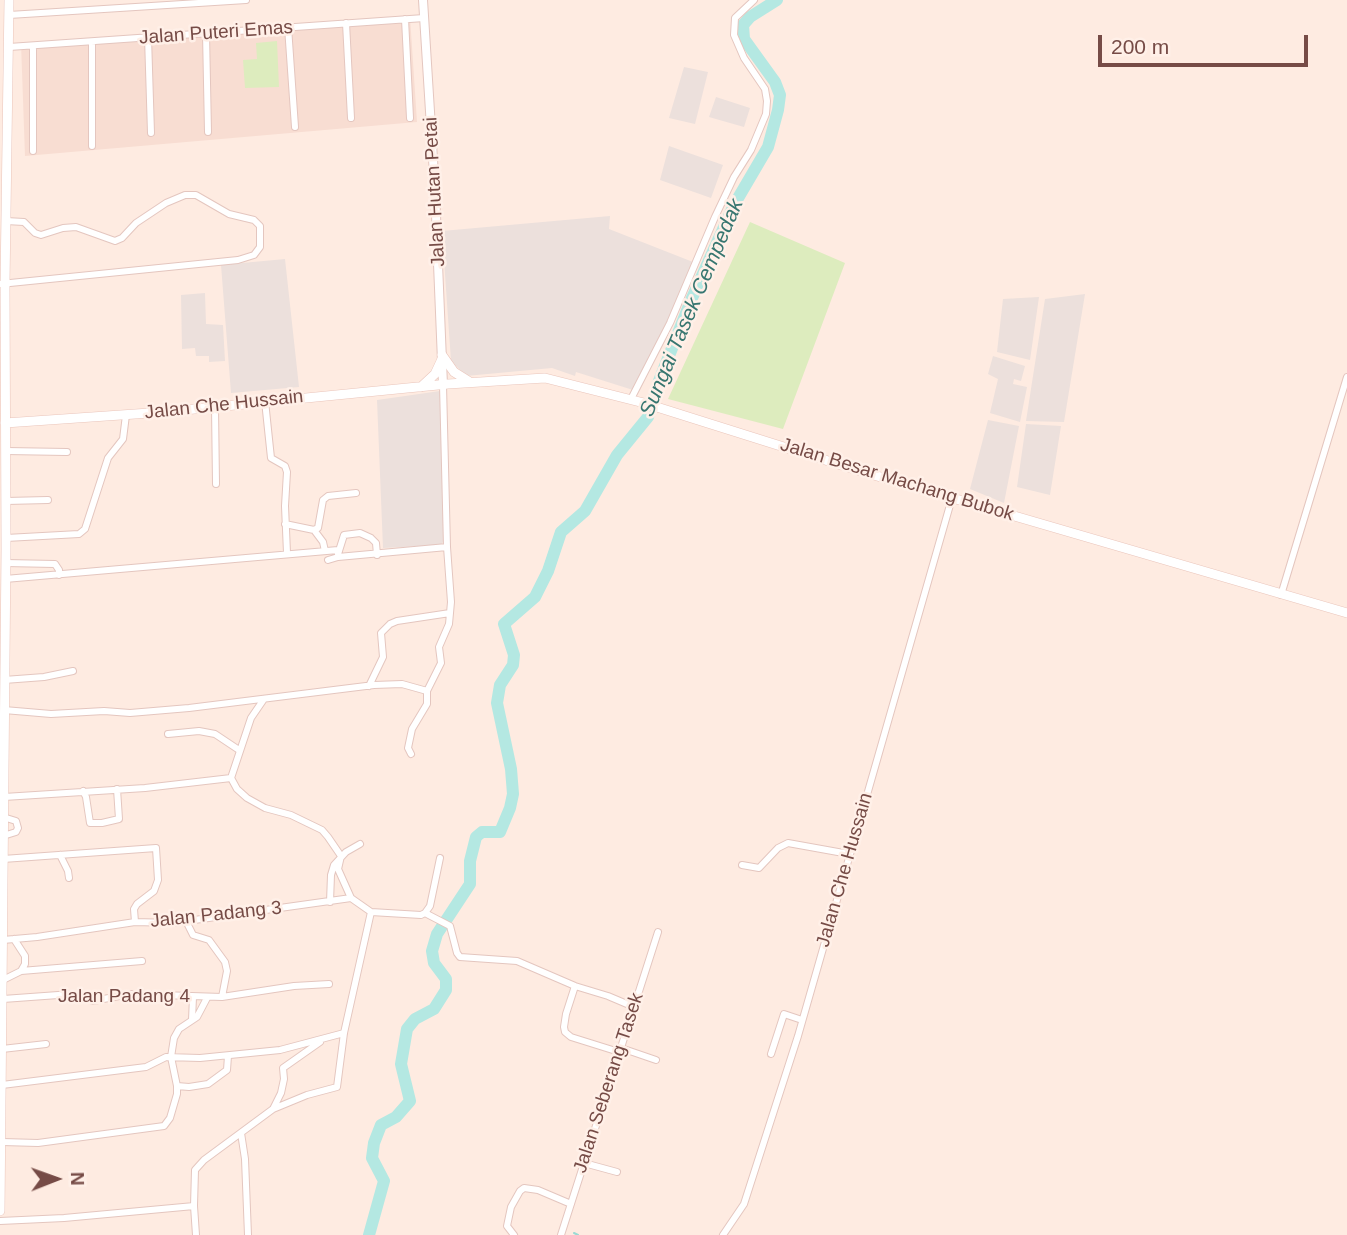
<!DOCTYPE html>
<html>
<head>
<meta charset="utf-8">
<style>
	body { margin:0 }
	#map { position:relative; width:1347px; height:1235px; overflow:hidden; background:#feebe1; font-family:Arial,sans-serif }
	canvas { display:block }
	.north { position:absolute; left:21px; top:1144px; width:70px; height:70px; -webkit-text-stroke:5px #fff0e8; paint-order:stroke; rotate:89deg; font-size:19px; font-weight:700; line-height:28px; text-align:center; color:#764b46 }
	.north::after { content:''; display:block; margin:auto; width:24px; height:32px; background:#764b46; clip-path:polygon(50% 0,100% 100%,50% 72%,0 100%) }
	.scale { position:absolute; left:1098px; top:35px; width:210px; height:32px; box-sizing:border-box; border:4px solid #764b46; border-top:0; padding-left:9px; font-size:21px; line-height:24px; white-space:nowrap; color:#764b46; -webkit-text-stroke:5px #fff0e8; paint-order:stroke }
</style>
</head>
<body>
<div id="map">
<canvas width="1347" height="1235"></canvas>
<div class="north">N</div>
<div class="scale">200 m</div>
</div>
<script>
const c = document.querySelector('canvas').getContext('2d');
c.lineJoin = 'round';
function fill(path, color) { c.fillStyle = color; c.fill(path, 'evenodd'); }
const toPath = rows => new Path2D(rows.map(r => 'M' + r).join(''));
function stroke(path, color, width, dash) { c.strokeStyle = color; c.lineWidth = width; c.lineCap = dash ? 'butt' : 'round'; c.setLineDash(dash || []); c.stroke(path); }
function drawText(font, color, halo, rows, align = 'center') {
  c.font = font + ' Arial,sans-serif'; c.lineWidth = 5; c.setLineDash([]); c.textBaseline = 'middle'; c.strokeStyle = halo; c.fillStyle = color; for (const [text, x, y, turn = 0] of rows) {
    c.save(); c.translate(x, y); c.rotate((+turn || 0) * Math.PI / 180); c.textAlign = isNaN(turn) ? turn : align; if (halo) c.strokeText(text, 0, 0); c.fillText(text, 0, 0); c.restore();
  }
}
fill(toPath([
	[410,17,417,122,25,156,21,43]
]), '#f8ddd2');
fill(toPath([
	[684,67,708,72,695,124,669,118],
	[716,97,750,108,744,127,709,117],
	[669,146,723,165,711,198,660,180],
	[610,216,609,229,693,262,663,338,633,390,576,372,575,376,552,368,466,376,451,361,442,231],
	[285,259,299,387,231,393,221,265],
	[205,293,206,324,223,325,225,361,209,362,209,356,196,356,195,348,182,349,181,295],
	[1085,294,1064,422,1026,421,1045,299],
	[1039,297,1030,360,997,352,1003,299],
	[993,356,1025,366,1021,381,1014,379,1013,384,1027,387,1020,422,990,413,998,379,988,374],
	[440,391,445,539,441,545,383,548,377,400],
	[988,420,1019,426,1004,503,970,489],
	[1026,424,1061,426,1050,495,1017,487]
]), '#ece0dc');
fill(toPath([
	[277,41,279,87,245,88,243,60,257,59,256,43],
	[750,222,845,263,783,429,668,399]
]), '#ddecbe');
stroke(toPath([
	[574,1233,578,1235]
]), '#9adad4', 2);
stroke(toPath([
	[369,1235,384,1181,372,1158,374,1143,381,1125,396,1117,410,1101,401,1064,407,1029,415,1019,434,1009,446,990,446,979,434,963,432,951,437,934,470,884,470,861,476,837,482,832,500,832,510,808,513,794,511,769,497,703,500,685,513,665,514,655,504,624,535,597,548,571,561,532,585,511,617,455,648,417,659,381,692,298,734,205,768,147,778,110,780,95,775,82,744,39,743,25,750,17,777,0]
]), '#b4e8e2', 12);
const minor = toPath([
	[9,15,246,0],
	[405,19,410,118],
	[346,23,351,118],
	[288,27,295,127],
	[206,33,208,132],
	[148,37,151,133],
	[92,42,92,146],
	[33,46,33,151],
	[9,47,424,18],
	[0,284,238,260,254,255,260,247,260,226,254,220,229,214,196,195,185,195,166,203,136,223,122,238,115,241,76,227,63,228,41,235,35,233,24,222,6,221],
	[631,399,670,323,715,217,734,177,751,150,766,114,767,101,765,89,744,58,734,35,735,18,754,0],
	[265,401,271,458,285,466,287,472,285,506,287,553],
	[215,407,216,484],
	[6,451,67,452],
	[6,501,48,500],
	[285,524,314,530,318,528,323,500,328,496,356,493],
	[314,530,323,542,325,551],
	[6,538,79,534,85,529,108,458,123,439,126,415],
	[338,554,344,535,360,533,371,538,376,543,377,555],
	[328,560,338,557,447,547],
	[5,563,55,564,59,570,59,575],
	[5,579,338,550],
	[1281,595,1347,377],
	[4,680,44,677,73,671],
	[369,686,383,657,381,633,390,624,397,621,450,613],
	[4,710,51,714,104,711,130,713,189,708,374,685,402,684,427,691],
	[168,734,199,731,215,734,239,750],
	[411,754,408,748,412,729,427,704,427,691,441,663,439,647,449,624,451,602,447,547,443,385],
	[231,778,237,789,247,798,265,808,291,815,322,830,328,837,341,856,338,869,351,898],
	[83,791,86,797,90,823,102,823,119,819,117,789],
	[4,797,145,788,231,778,251,718,264,699],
	[3,836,16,832,18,828,16,821,3,817],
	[60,855,68,871,69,878],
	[3,859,156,848,158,880,154,891,137,904,134,909,135,922],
	[742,865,759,868,778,848,788,843,849,854],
	[330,902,331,875,334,865,346,852,360,844],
	[425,913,450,926,457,953,460,957,517,961,575,986,608,996,634,1007],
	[425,913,430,906,440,858],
	[186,921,193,935,209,940,225,962,227,971,222,997],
	[14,939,25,956,25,964,21,971],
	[3,940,37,937,135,922,173,923,351,898,371,912,421,915,425,913],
	[3,980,21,971,142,961],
	[575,986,566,1014,564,1027,565,1032,571,1037,619,1052],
	[3,999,72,994,93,1001,130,994,222,997,294,986,329,984],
	[192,1020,193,997],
	[621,1048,656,1060],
	[2,1049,46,1044],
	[771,1054,784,1014,802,1020],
	[2,1085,146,1067,166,1057,200,1058,280,1050,344,1033],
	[177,1086,189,1087,208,1084,227,1070,228,1056],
	[273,1109,281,1093,284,1079,283,1068,320,1042],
	[241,1133,245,1159,248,1235],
	[2,1142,38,1143,164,1126,170,1118,177,1094,177,1086,171,1057,174,1038,179,1029,197,1017,207,998],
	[584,1163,617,1172],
	[194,1206,196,1235],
	[0,1221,64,1218,194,1206,195,1170,204,1160,273,1109,307,1095,337,1087,344,1033,371,912],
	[514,1235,507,1226,511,1207,520,1191,524,1188,538,1190,571,1204],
	[561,1235,658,932],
	[723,1235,744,1204,798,1036,952,498]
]);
const tertiary = toPath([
	[423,0,435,191,443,385]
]);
const secondary = toPath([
	[442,355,454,372,470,382],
	[421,387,435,374,442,359],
	[5,423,164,412,448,384,545,378,644,403,860,471,1347,613],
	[0,1211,6,549,5,284,9,0]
]);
stroke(minor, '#e4c6bf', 8);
stroke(tertiary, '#e4c6bf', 10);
stroke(secondary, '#eac5bb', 10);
stroke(minor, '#fff', 6);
stroke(tertiary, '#fff', 8);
stroke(secondary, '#fff', 9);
drawText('19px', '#764b46', '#fff0e8', [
	["Jalan Puteri Emas",216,33,-4],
	["Jalan Hutan Petai",435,192,-93],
	["Jalan Che Hussain",224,405,-6],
	["Jalan Besar Machang Bubok",897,480,17],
	["Jalan Che Hussain",845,870,-74],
	["Jalan Padang 3",216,915,-6],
	["Jalan Padang 4",124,997],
	["Jalan Seberang Tasek",609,1083,-72]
]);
drawText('italic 21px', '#377670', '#fff0e8', [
	["Sungai Tasek Cempedak",692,308,-67]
]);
</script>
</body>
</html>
